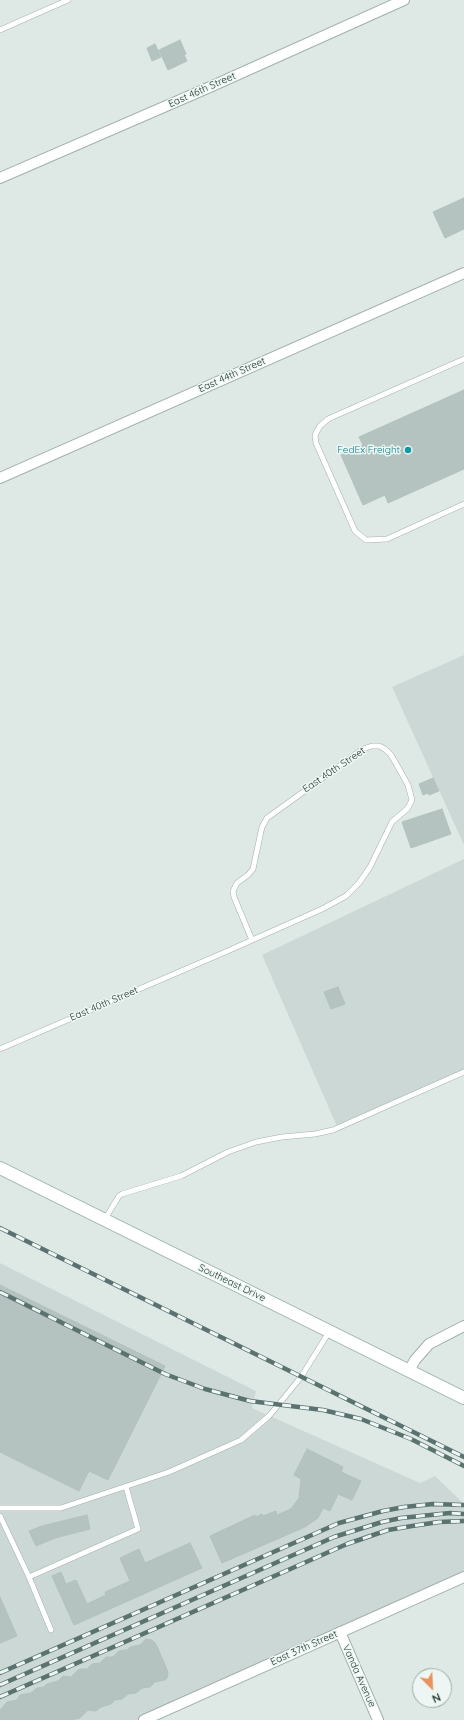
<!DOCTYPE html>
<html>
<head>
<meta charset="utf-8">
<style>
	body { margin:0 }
	#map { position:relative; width:464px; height:1720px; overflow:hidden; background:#dee9e5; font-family:Quicksand,sans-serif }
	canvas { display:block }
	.north { position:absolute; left:412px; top:1668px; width:40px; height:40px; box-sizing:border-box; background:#eef6f3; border:1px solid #9caaa7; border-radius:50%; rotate:156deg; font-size:11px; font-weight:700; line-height:16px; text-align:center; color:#213734 }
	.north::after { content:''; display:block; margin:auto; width:14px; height:18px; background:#e8935d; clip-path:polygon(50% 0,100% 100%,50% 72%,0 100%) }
</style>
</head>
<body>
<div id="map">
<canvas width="464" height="1720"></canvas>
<div class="north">N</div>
</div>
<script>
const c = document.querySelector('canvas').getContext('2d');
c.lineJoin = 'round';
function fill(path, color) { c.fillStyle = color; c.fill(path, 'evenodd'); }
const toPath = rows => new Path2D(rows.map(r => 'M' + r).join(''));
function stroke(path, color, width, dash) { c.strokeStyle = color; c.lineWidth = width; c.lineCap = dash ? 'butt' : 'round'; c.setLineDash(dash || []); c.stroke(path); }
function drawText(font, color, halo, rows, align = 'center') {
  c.font = font + ' Quicksand,sans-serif'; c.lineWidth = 3; c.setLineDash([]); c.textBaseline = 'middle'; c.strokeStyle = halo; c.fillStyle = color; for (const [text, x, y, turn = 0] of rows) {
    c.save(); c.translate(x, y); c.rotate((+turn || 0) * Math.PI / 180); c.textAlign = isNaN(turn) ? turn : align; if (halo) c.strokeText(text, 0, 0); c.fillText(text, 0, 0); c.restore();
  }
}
fill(toPath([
	[464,655,464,845,392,687],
	[464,859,464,1075,339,1131,262,955],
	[0,1263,256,1391,252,1408,420,1483,435,1476,464,1504,464,1577,143,1720,0,1720]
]), '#ccd8d5');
const building = toPath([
	[180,40,186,54,184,55,187,61,168,70,159,50,180,40],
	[155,44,161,57,152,61,147,48,155,44],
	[464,198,464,229,445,238,433,212,464,198],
	[464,390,464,469,388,503,385,495,363,505,341,455,363,445,359,437,464,390],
	[433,778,439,791,429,795,428,793,423,795,419,784,433,778],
	[442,809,451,834,411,848,402,822,442,809],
	[338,987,345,1004,331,1009,324,992,338,987],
	[0,1285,165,1366,108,1480,89,1471,79,1491,0,1452,0,1285],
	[307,1449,343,1467,341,1472,361,1481,352,1500,338,1494,330,1511,323,1508,318,1518,305,1527,222,1563,210,1536,255,1515,256,1517,262,1514,263,1516,276,1511,277,1515,291,1509,299,1498,301,1479,294,1475,307,1449],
	[87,1515,90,1529,55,1538,36,1546,29,1531,42,1526,87,1515],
	[190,1543,202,1568,74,1625,52,1576,61,1572,66,1584,76,1580,87,1604,106,1595,105,1592,130,1581,120,1558,139,1549,145,1563,190,1543],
	[0,1597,17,1636,0,1643,0,1597],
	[146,1639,152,1640,156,1644,168,1672,167,1678,165,1680,155,1682,150,1687,142,1688,136,1693,128,1694,122,1699,115,1700,111,1704,101,1707,96,1711,88,1710,80,1718,71,1720,0,1720,0,1710,7,1702,17,1700,20,1695,31,1693,37,1688,44,1687,47,1684,58,1681,63,1676,71,1677,79,1669,87,1669,92,1664,100,1663,106,1657,113,1657,119,1651,127,1650,130,1647,140,1645,146,1639]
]);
fill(building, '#b4c3bf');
stroke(building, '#b1c2bd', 1);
const service = toPath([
	[0,30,68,0],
	[464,359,328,419,320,426,315,435,316,443,355,531,366,540,387,539,464,504],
	[0,1049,223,953,322,909,346,896,359,883,370,867,392,822,408,808,412,800,408,785,398,767,391,755,385,749,379,746,372,746,363,749,267,818,262,827,253,869,248,875,237,883,233,891,234,897,252,940],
	[105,1219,119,1196,122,1194,181,1176,228,1152,256,1142,282,1137,315,1134,333,1130,464,1072],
	[0,1508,61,1508,169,1472,241,1440,269,1416,279,1404,301,1377,329,1332],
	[0,1516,29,1577,138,1529,126,1487],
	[29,1577,51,1630]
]);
const minor = toPath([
	[0,178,210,87,404,0],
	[0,478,464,273],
	[409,1371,415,1360,429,1344,464,1326],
	[340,1632,378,1720],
	[144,1720,464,1577]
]);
const secondary = toPath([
	[0,1168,464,1398]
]);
stroke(service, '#a2b0ac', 6);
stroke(minor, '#a2b0ac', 12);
stroke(secondary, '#9eb4af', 14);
stroke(service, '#fff', 5);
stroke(minor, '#fff', 10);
stroke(secondary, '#fff', 12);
const rail = toPath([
	[0,1228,464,1457],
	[0,1292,165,1374,205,1389,250,1401,323,1410,361,1419,411,1439,464,1466],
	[0,1673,339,1523,383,1511,404,1507,433,1504,464,1505],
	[0,1685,334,1537,382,1522,401,1518,450,1513,464,1514],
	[0,1697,347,1544,388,1530,412,1526,439,1522,464,1521]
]);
stroke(rail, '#5b7370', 4.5);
stroke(rail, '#eef6f3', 3, [9]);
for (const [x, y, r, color] of [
	[408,450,4,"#0f9aa8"]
]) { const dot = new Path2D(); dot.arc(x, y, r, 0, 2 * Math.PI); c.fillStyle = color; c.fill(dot); stroke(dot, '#eef6f3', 1.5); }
drawText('10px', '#213734', '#eef6f3', [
	["East 46th Street",202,90,-24],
	["East 44th Street",232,375,-24],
	["East 40th Street",334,770,-34],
	["East 40th Street",104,1004,-23],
	["Southeast Drive",232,1283,26],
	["East 37th Street",304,1648,-24],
	["Vanda Avenue",359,1676,66]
]);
drawText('10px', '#0d838f', '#eef6f3', [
	["FedEx Freight",400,450]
], 'right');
</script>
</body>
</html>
